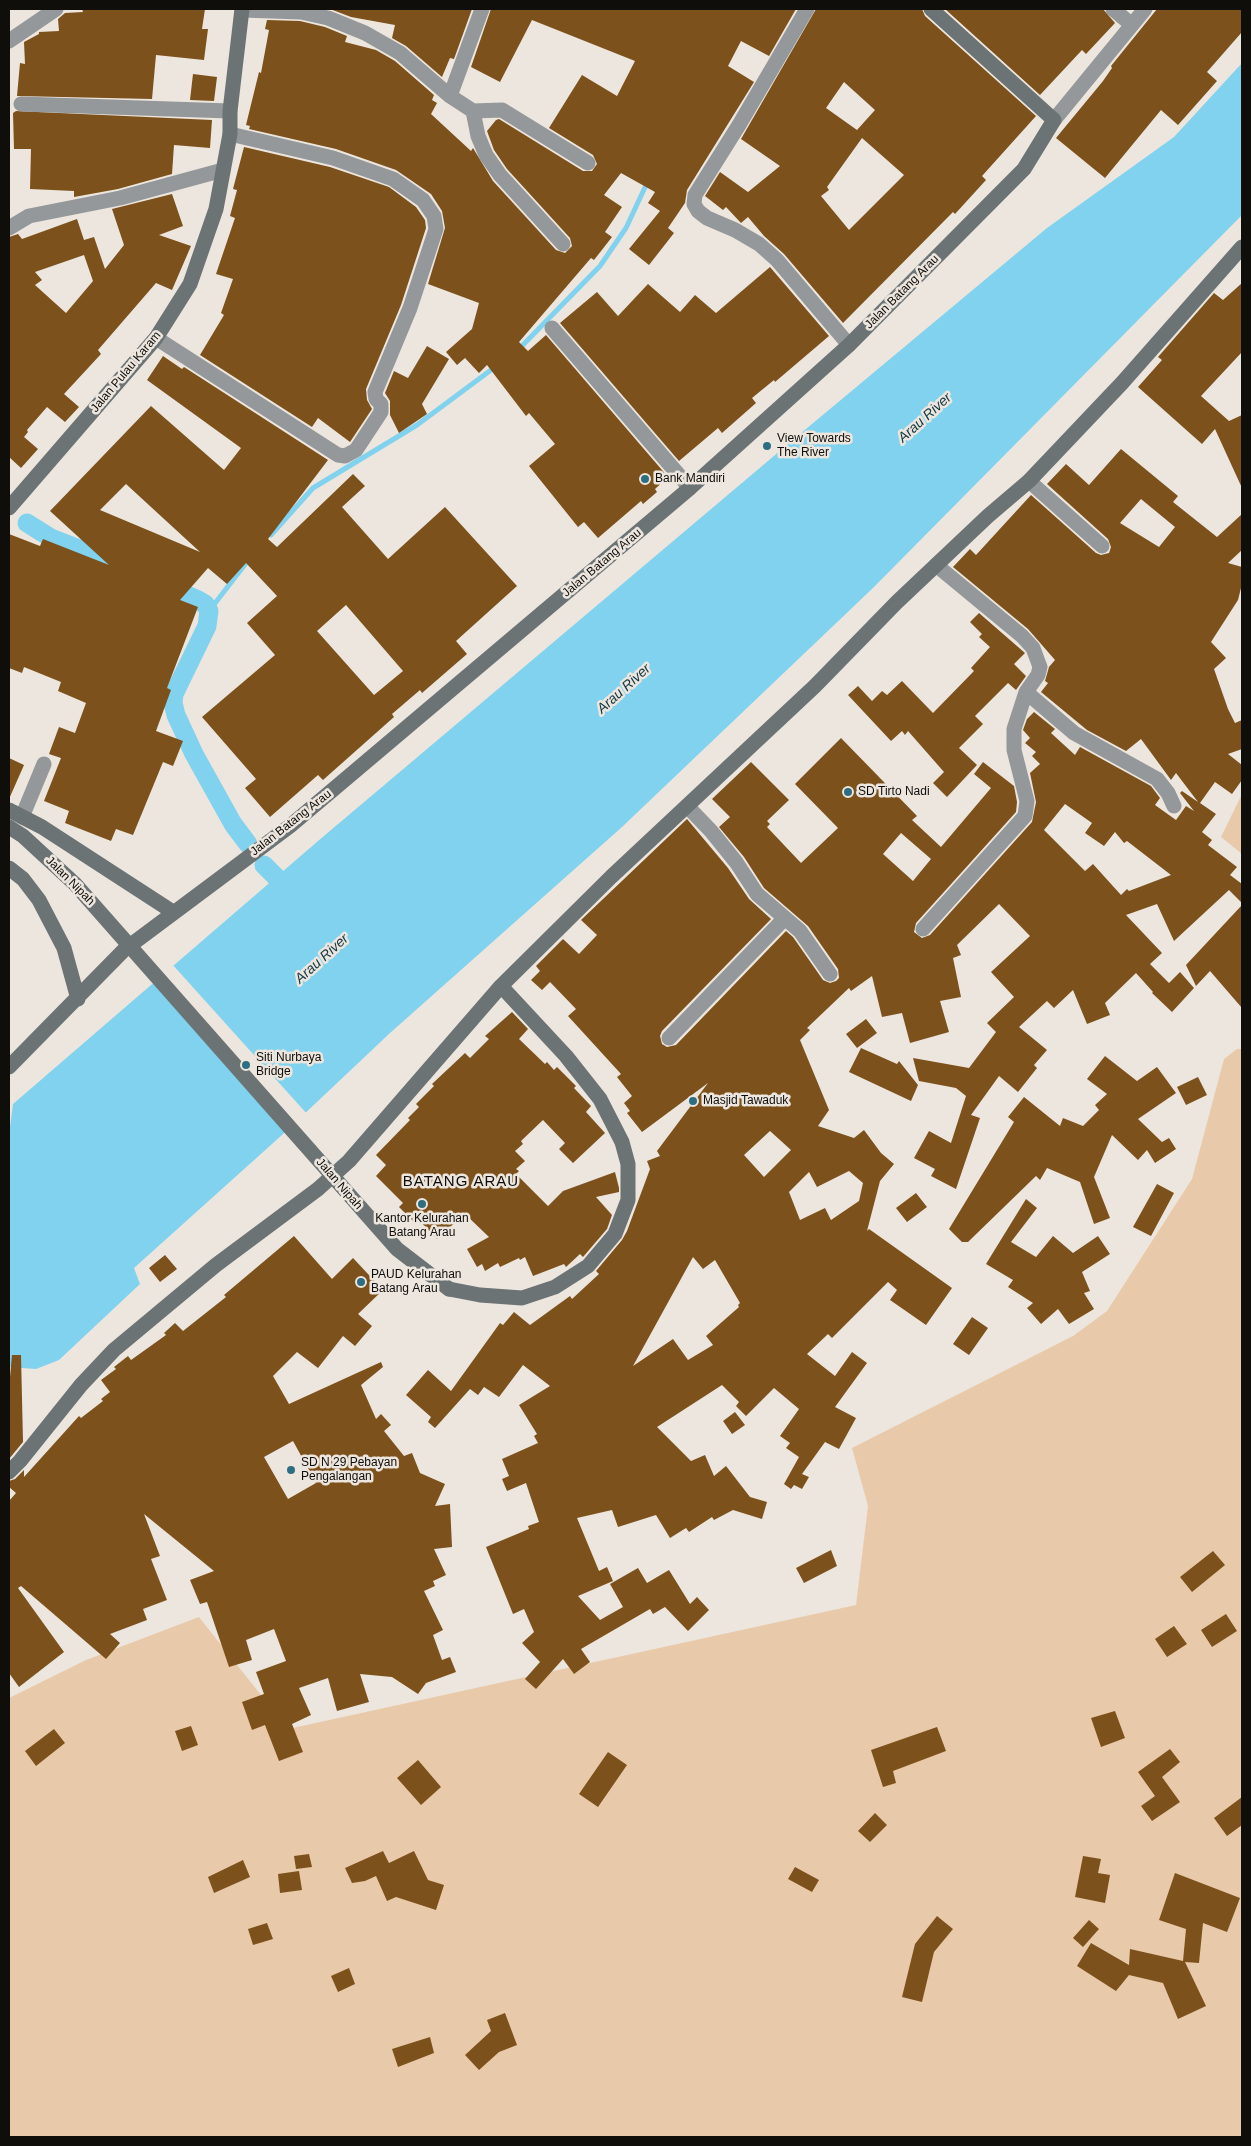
<!DOCTYPE html>
<html>
<head>
<meta charset="utf-8">
<style>
	body { margin:0 }
	#map { position:relative; width:1251px; height:2146px; overflow:hidden; background:#ede6de; font-family:Arial,sans-serif }
	canvas { display:block }
	.frame { position:absolute; inset:0; border:10px solid #100e0b; pointer-events:none }
</style>
</head>
<body>
<div id="map">
<canvas width="1251" height="2146"></canvas>
<div class="frame"></div>
</div>
<script>
const c = document.querySelector('canvas').getContext('2d');
c.lineJoin = 'round';
function fill(path, color) { c.fillStyle = color; c.fill(path, 'evenodd'); }
const toPath = rows => new Path2D(rows.map(r => 'M' + r).join(''));
function stroke(path, color, width, dash) { c.strokeStyle = color; c.lineWidth = width; c.lineCap = dash ? 'butt' : 'round'; c.setLineDash(dash || []); c.stroke(path); }
function drawText(font, color, halo, rows, align = 'center') {
  c.font = font + ' Arial,sans-serif'; c.lineWidth = 5; c.setLineDash([]); c.textBaseline = 'middle'; c.strokeStyle = halo; c.fillStyle = color; for (const [text, x, y, turn = 0] of rows) {
    c.save(); c.translate(x, y); c.rotate((+turn || 0) * Math.PI / 180); c.textAlign = isNaN(turn) ? turn : align; if (halo) c.strokeText(text, 0, 0); c.fillText(text, 0, 0); c.restore();
  }
}
fill(toPath([
	[1242,794,1242,854,1221,837],
	[1237,1049,1242,1049,1242,2137,9,2137,9,1698,86,1660,199,1617,288,1729,856,1605,868,1506,852,1448,1073,1336,1107,1311,1192,1179,1224,1059]
]), '#e8caaa');
fill(toPath([
	[1242,63,1242,215,873,588,622,827,390,1033,282,1135,134,1268,140,1284,59,1360,36,1369,9,1367,9,1135,13,1104,318,841,794,439,1047,228,1174,137]
]), '#80d2ee');
fill(toPath([
	[172,964,308,1115,287,1134,152,981]
]), '#ede6de');
stroke(toPath([
	[518,350,600,266,626,228,647,183],
	[271,535,313,488,417,425,495,367],
	[209,611,250,558]
]), '#80d2ee', 5);
stroke(toPath([
	[27,523,51,538,126,567],
	[162,584,198,600,205,604,209,611,207,626,174,694,173,703,176,715,194,754,233,824,248,844],
	[264,865,276,877]
]), '#80d2ee', 19);
fill(toPath([
	[82,9,205,9,202,29,208,29,204,60,156,55,152,99,17,96,20,63,25,64,24,42,39,34,39,32,59,31,58,19,65,13,83,12],
	[330,9,472,9,454,59,450,58,442,77,406,46,392,38,395,25,351,17],
	[491,9,796,9,769,56,741,41,728,66,754,82,687,190,685,203,668,228,674,233,649,265,629,249,660,211,648,203,655,192,621,173,604,195,622,207,605,232,612,237,594,260,591,258,519,342,528,351,546,335,668,477,655,489,657,492,643,504,641,501,598,538,584,522,578,527,529,466,555,444,529,413,526,416,487,365,479,373,465,358,457,365,446,352,472,329,479,303,428,284,445,228,442,211,431,194,396,170,336,149,249,129,250,126,246,125,259,72,261,73,269,30,265,29,267,20,300,21,325,27,347,36,345,42,376,50,395,61,434,95,432,100,437,103,431,114,471,151,473,148,493,181,556,250,565,253,572,246,570,238,507,169,494,150,487,131,496,120,499,119,583,171,592,171,597,164,593,155,549,128,582,75,617,96,635,61,532,20,500,82,471,67],
	[816,9,922,9,925,16,1036,116,982,176,986,180,955,214,953,212,843,323,784,254,764,236,748,217,741,223,726,207,723,210,705,196,720,172,748,192,780,166,741,139],
	[844,82,875,110,857,130,826,108],
	[862,138,904,175,849,230,821,196,829,190,827,187],
	[945,9,1103,9,1115,23,1086,54,1082,50,1040,95],
	[1157,9,1242,9,1242,32,1207,72,1217,81,1178,125,1161,110,1105,178,1056,138,1103,81,1112,68,1111,66],
	[193,74,217,77,214,101,190,100],
	[16,111,212,120,210,148,174,145,172,174,118,189,74,197,74,191,30,189,31,149,14,149,13,113],
	[244,147,330,167,389,187,416,207,425,220,426,228,401,305,366,389,367,400,372,409,350,442,318,418,312,427,200,355,224,315,221,313,233,279,216,274,235,218,230,216,237,190,233,189],
	[172,194,183,226,159,235,191,246,172,290,156,283,98,350,101,354,64,394,79,407,65,422,47,407,27,430,28,432,24,437,38,449,21,468,9,457,9,237,18,234,22,239,77,219,84,240,94,237,105,269,124,245,112,209],
	[84,255,93,281,66,313,35,285,42,280,35,272],
	[770,267,829,336,775,382,774,380,752,398,756,403,722,433,718,428,679,461,560,323,597,292,618,316,648,284,680,312,695,295,716,313],
	[1242,283,1242,352,1201,396,1229,421,1242,415,1242,488,1215,429,1202,444,1138,387,1162,360,1158,357,1214,293,1223,300],
	[427,346,449,359,422,404,427,414,399,433,390,415,390,401,385,393,394,371,408,378],
	[163,356,182,369,184,367,328,460,268,539,277,547,353,474,365,486,342,507,388,559,445,507,517,586,456,641,467,654,422,693,420,690,392,714,394,717,323,780,318,775,270,817,245,788,256,779,202,717,275,655,247,623,277,596,246,563,227,584,208,568,180,600,198,607,167,688,171,690,156,731,183,741,173,766,163,762,133,835,116,829,111,841,65,823,69,811,44,801,61,758,49,754,59,727,75,733,86,703,58,691,61,682,24,667,22,673,9,668,9,534,40,546,43,539,109,565,50,511,151,406,224,470,241,448,147,380],
	[126,484,200,552,100,510],
	[346,605,403,671,374,695,317,631],
	[1121,449,1178,496,1173,502,1217,537,1242,514,1242,550,1228,563,1242,567,1242,584,1238,600,1211,642,1226,658,1214,669,1228,709,1235,723,1242,720,1242,749,1228,754,1242,765,1242,780,1232,794,1215,782,1200,803,1216,814,1202,832,1212,840,1208,845,1237,867,1230,875,1242,884,1242,903,1229,890,1174,941,1157,904,1126,915,1162,953,1150,964,1169,983,1180,972,1194,988,1172,1012,1152,993,1153,992,1136,973,1105,1003,1110,1015,1087,1024,1073,990,1054,1008,1047,1001,1019,1027,1047,1050,1034,1065,1037,1068,1018,1092,999,1076,971,1115,980,1118,956,1189,931,1176,935,1169,914,1158,929,1131,951,1143,966,1096,956,1088,919,1081,913,1058,969,1068,996,1032,987,1023,1014,997,991,972,1030,936,999,904,957,945,961,955,953,958,961,997,940,1001,949,1032,910,1043,902,1013,882,1017,872,976,851,991,849,988,807,1028,810,1030,800,1040,829,1110,818,1126,854,1138,864,1130,881,1153,894,1164,880,1181,867,1231,869,1229,952,1288,926,1325,890,1300,897,1290,888,1282,832,1338,828,1334,807,1354,835,1376,852,1352,867,1363,835,1407,856,1418,839,1449,825,1442,802,1474,809,1477,802,1489,794,1485,791,1489,784,1484,799,1457,786,1448,790,1443,780,1436,799,1409,774,1388,746,1416,736,1406,739,1402,722,1385,657,1427,691,1461,705,1455,714,1476,726,1466,750,1497,767,1502,762,1519,733,1510,714,1520,712,1517,689,1532,686,1528,670,1538,656,1515,618,1527,612,1510,577,1518,599,1571,607,1567,613,1581,578,1596,600,1620,623,1607,610,1584,638,1568,647,1583,669,1570,690,1604,697,1597,709,1610,688,1631,665,1607,653,1614,650,1609,581,1649,590,1662,574,1674,563,1659,536,1689,525,1679,540,1662,522,1643,534,1632,524,1609,513,1614,486,1547,529,1529,528,1526,539,1522,526,1483,507,1491,502,1479,509,1476,502,1459,538,1443,534,1436,537,1434,519,1405,550,1386,523,1365,499,1397,484,1387,478,1395,470,1389,435,1428,428,1422,431,1417,406,1395,428,1370,451,1391,500,1323,503,1325,514,1312,530,1325,570,1296,572,1299,599,1274,596,1271,622,1240,627,1231,650,1169,647,1161,660,1156,657,1151,708,1083,642,1132,627,1113,630,1111,624,1103,632,1096,617,1077,621,1074,568,1016,576,1009,550,982,542,990,531,980,540,971,536,966,563,939,579,954,597,935,581,920,687,819,728,868,749,899,771,919,662,1031,660,1036,662,1044,667,1047,676,1045,786,931,793,937,823,980,830,983,836,981,839,978,838,969,808,926,764,888,744,857,719,827,730,817,712,799,751,762,789,800,767,821,770,824,767,827,801,863,838,828,795,784,841,738,917,816,912,820,941,847,991,788,974,774,983,762,1014,786,1017,802,1016,812,916,923,914,932,922,938,930,935,1032,822,1036,802,1030,773,1040,764,1032,756,1036,752,1025,743,1030,738,1023,730,1027,719,1034,712,1055,729,1051,733,1075,755,1080,747,1151,786,1160,798,1155,805,1176,820,1186,806,1194,811,1180,793,1182,791,1198,802,1176,773,1171,780,1141,739,1126,751,1087,730,1041,692,1048,683,1045,681,1049,667,1055,660,1028,629,953,567,970,549,976,555,1031,495,1096,553,1101,555,1109,553,1111,547,1108,539,1047,484,1066,464,1089,485],
	[1141,499,1175,527,1159,547,1120,523],
	[1065,804,1092,823,1085,833,1104,846,1115,832,1124,843,1127,841,1171,875,1129,891,1127,889,1121,895,1093,864,1085,871,1044,830],
	[901,833,931,859,913,881,883,854],
	[770,1131,791,1150,764,1177,744,1155],
	[849,1171,863,1183,859,1201,831,1220,825,1208,800,1220,789,1192,809,1172,817,1187],
	[693,1257,703,1269,715,1260,740,1303,738,1305,739,1307,706,1336,713,1345,688,1360,673,1339,633,1366],
	[979,613,1025,653,1014,664,1026,676,1016,690,1008,683,975,716,983,724,959,748,977,765,947,797,933,783,944,772,908,731,905,735,902,731,891,741,848,695,858,686,872,701,882,691,887,695,902,681,933,713,974,671,971,668,990,647,979,637,982,634,970,622],
	[9,758,24,765,9,799],
	[1242,905,1242,1008,1210,971,1196,986,1186,965],
	[512,1012,528,1029,519,1039,545,1064,547,1062,554,1070,557,1067,576,1086,574,1088,591,1106,586,1112,605,1133,573,1163,559,1149,565,1143,543,1120,521,1141,523,1144,515,1151,525,1161,516,1169,519,1171,516,1174,548,1206,563,1191,615,1172,619,1188,619,1192,596,1197,612,1215,607,1229,583,1257,580,1254,566,1267,564,1264,533,1276,525,1257,520,1260,519,1258,500,1267,498,1263,485,1271,482,1264,477,1267,467,1249,489,1237,466,1215,462,1220,460,1218,437,1239,419,1220,416,1224,399,1207,403,1203,376,1176,386,1165,376,1155,410,1120,408,1118,419,1107,416,1104,434,1086,432,1084,465,1053,470,1058,489,1039,485,1036],
	[866,1019,877,1033,857,1048,846,1034],
	[861,1048,897,1064,899,1061,918,1085,911,1101,849,1072],
	[1105,1056,1137,1081,1157,1067,1176,1093,1138,1119,1162,1142,1169,1138,1176,1149,1155,1163,1147,1150,1138,1160,1112,1135,1094,1177,1110,1218,1094,1224,1080,1182,1047,1168,1040,1180,1036,1176,968,1242,962,1242,949,1229,1014,1122,1008,1117,1024,1097,1060,1126,1063,1118,1083,1126,1099,1110,1095,1105,1107,1094,1087,1079],
	[1198,1077,1207,1095,1186,1105,1177,1087],
	[1157,1184,1174,1193,1151,1236,1133,1227],
	[916,1193,927,1207,907,1222,896,1208],
	[1026,1199,1037,1208,1011,1242,1036,1257,1053,1236,1073,1253,1098,1236,1110,1254,1082,1272,1090,1291,1084,1293,1094,1309,1069,1324,1058,1309,1041,1324,1027,1308,1033,1303,1008,1287,1013,1280,986,1264],
	[294,1236,332,1279,353,1258,383,1290,358,1314,372,1326,355,1346,343,1336,318,1368,297,1352,273,1376,289,1404,381,1362,383,1367,361,1385,376,1419,381,1414,391,1425,384,1431,404,1456,412,1453,420,1473,445,1484,435,1506,450,1504,452,1547,434,1549,446,1575,433,1581,435,1586,424,1591,443,1630,433,1635,442,1660,450,1657,456,1672,426,1683,418,1694,392,1677,360,1674,369,1702,337,1711,328,1678,299,1688,311,1715,292,1724,303,1752,279,1761,265,1725,252,1730,242,1702,264,1694,256,1672,286,1661,274,1629,246,1640,252,1660,229,1667,207,1602,200,1604,190,1580,214,1571,144,1514,160,1556,151,1559,167,1600,143,1609,147,1620,110,1634,120,1643,106,1659,21,1586,18,1588,64,1652,19,1687,9,1673,9,1501,16,1493,9,1487,9,1481,15,1479,24,1470,24,1477,79,1416,81,1418,103,1401,101,1399,110,1392,101,1380,116,1369,114,1367,128,1356,131,1360,166,1335,164,1333,175,1323,183,1331,226,1297,224,1295],
	[293,1441,316,1483,288,1499,264,1457],
	[165,1255,177,1269,160,1282,149,1268],
	[972,1317,988,1328,969,1355,953,1344],
	[12,1355,21,1355,23,1442,9,1459,9,1388],
	[735,1412,745,1425,732,1434,723,1421],
	[831,1550,837,1566,804,1583,796,1568],
	[1213,1551,1225,1565,1192,1592,1180,1577],
	[1226,1614,1237,1631,1212,1647,1201,1630],
	[1174,1626,1187,1644,1167,1657,1155,1639],
	[1115,1711,1125,1738,1101,1747,1091,1718],
	[191,1726,198,1745,182,1751,175,1731],
	[937,1727,946,1751,893,1771,896,1783,883,1787,871,1750],
	[54,1729,65,1743,36,1766,25,1751],
	[1170,1749,1180,1762,1162,1777,1180,1802,1152,1821,1141,1806,1155,1796,1138,1772],
	[608,1752,627,1765,598,1807,579,1794],
	[418,1760,441,1787,421,1805,397,1778],
	[1242,1797,1242,1825,1227,1836,1214,1818],
	[875,1813,887,1825,870,1842,858,1831],
	[383,1851,389,1863,414,1851,428,1880,444,1885,436,1910,396,1897,387,1901,376,1876,365,1881,352,1883,345,1868],
	[309,1854,312,1867,296,1869,294,1856],
	[1083,1856,1101,1859,1098,1873,1110,1875,1105,1903,1075,1897],
	[243,1860,250,1877,214,1893,208,1877],
	[795,1867,819,1880,812,1892,788,1879],
	[299,1871,302,1890,280,1893,278,1874],
	[1175,1873,1240,1898,1227,1932,1203,1923,1199,1963,1185,1962,1206,2006,1178,2019,1163,1983,1129,1975,1116,1991,1077,1966,1091,1943,1129,1965,1130,1949,1183,1961,1186,1929,1159,1920],
	[937,1916,953,1929,934,1952,922,2002,902,1997,915,1944],
	[1089,1920,1099,1929,1083,1947,1073,1938],
	[267,1923,273,1939,253,1945,248,1929],
	[349,1968,355,1984,338,1992,331,1976],
	[505,2013,517,2045,499,2052,479,2070,465,2055,491,2031,487,2020],
	[430,2037,434,2053,398,2067,392,2049]
]), '#7d511b');
stroke(toPath([
	[807,9,739,125,695,195,694,204,698,211,707,218,735,230,759,244,777,260,849,345],
	[1113,9,1132,25],
	[242,10,301,12,328,18,365,33,400,53,450,96,473,111,502,110,588,163],
	[9,41,56,9],
	[450,96,482,9],
	[21,104,230,111],
	[473,111,478,136,486,155,500,175,563,244],
	[1054,120,1145,9],
	[9,228,29,216,120,198,223,170],
	[552,328,690,488],
	[156,338,338,455,345,456,356,450,381,412,381,404,376,399,375,392,410,308,436,229,434,216,423,200,393,179,333,158,230,134],
	[1029,481,1102,546],
	[1026,692,1074,733,1157,779,1168,793,1174,806],
	[687,806,711,831,736,862,757,894,800,931,830,974],
	[22,817,44,764],
	[923,929,1025,816,1027,801,1014,750,1014,729,1026,692,1038,675,1040,667,1033,648,1022,636,936,565],
	[669,1038,785,918]
]), '#94989a', 15);
stroke(toPath([
	[9,508,156,338,190,284,216,209,230,134,230,111,242,9],
	[9,810,42,827,173,912],
	[9,868,23,879,39,900,64,948,78,999],
	[9,1067,124,950,290,826,690,488,849,345,1024,169,1054,120,931,9],
	[449,1289,480,1295,522,1298,555,1287,588,1266,615,1234,628,1200,628,1164,622,1142,600,1099,566,1056,501,986],
	[9,1472,20,1461,81,1385,114,1350,216,1265,318,1189,349,1161,501,986,611,877,815,686,897,602,988,516,1029,481,1122,383,1242,247]
]), '#6c7375', 15);
stroke(toPath([
	[9,827,23,836,75,884,397,1249,449,1289]
]), '#6c7375', 15);
for (const [x, y, r, color] of [
	[767,446,5,"#2e6e82"],
	[645,479,5,"#2e6e82"],
	[848,792,5,"#2e6e82"],
	[246,1065,5,"#2e6e82"],
	[693,1101,5,"#2e6e82"],
	[422,1204,5,"#2e6e82"],
	[361,1282,5,"#2e6e82"],
	[291,1470,5,"#2e6e82"]
]) { const dot = new Path2D(); dot.arc(x, y, r, 0, 2 * Math.PI); c.fillStyle = color; c.fill(dot); stroke(dot, '#ede6de', 2); }
drawText('12px', '#100e0b', '#ede6de', [
	["Jalan Batang Arau",902,292,-45],
	["Jalan Pulau Karam",126,372,-50],
	["Jalan Batang Arau",602,563,-40],
	["Jalan Batang Arau",291,823,-38],
	["Jalan Nipah",70,881,45],
	["Jalan Nipah",339,1184,49]
]);
drawText('12px', '#100e0b', '#ede6de', [
	["View Towards",777,439],
	["The River",777,453],
	["Bank Mandiri",655,479],
	["SD Tirto Nadi",858,792],
	["Siti Nurbaya",256,1058],
	["Bridge",256,1072],
	["Masjid Tawaduk",703,1101],
	["Kantor Kelurahan",422,1219,"center"],
	["Batang Arau",422,1233,"center"],
	["PAUD Kelurahan",371,1275],
	["Batang Arau",371,1289],
	["SD N 29 Pebayan",301,1463],
	["Pengalangan",301,1477]
], 'left');
drawText('italic 14px', '#113744', '#ede6de', [
	["Arau River",925,418,-42],
	["Arau River",624,689,-42],
	["Arau River",322,959,-42]
]);
c.letterSpacing = '1px';
drawText('15px', '#100e0b', '#ede6de', [
	["BATANG ARAU",461,1182]
]);
c.letterSpacing = '0px';
</script>
</body>
</html>
